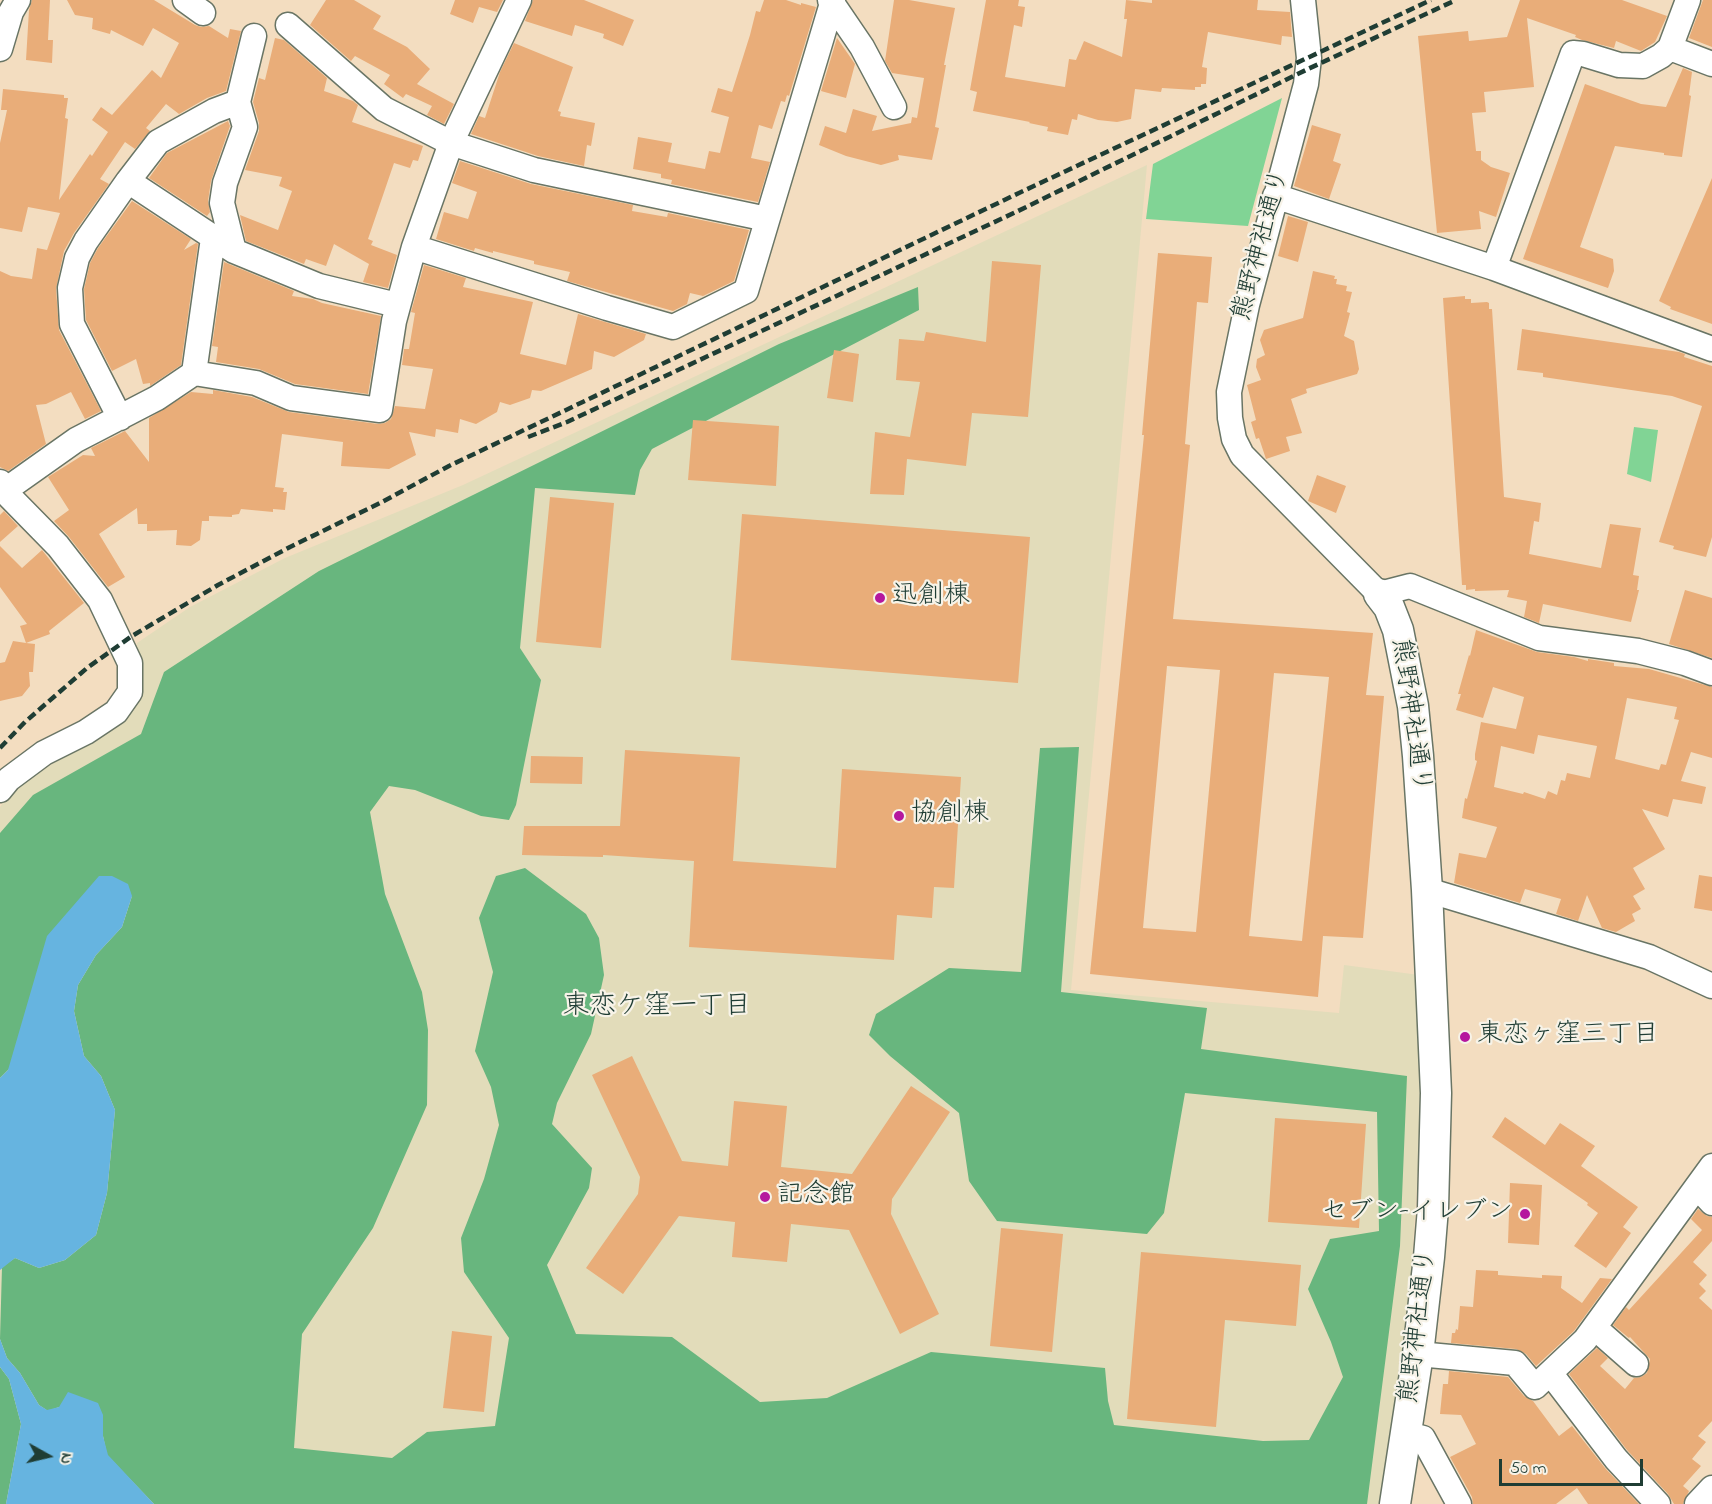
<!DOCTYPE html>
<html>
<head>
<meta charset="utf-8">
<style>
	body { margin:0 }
	#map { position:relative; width:1712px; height:1504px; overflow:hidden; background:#f3ddc0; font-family:"Indie Flower",sans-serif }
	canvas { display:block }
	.north { position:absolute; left:18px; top:1426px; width:60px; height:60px; -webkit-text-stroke:4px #f7f3e8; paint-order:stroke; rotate:98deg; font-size:16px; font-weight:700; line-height:24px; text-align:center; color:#1f3d34 }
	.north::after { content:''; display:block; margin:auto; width:21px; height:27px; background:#1f3d34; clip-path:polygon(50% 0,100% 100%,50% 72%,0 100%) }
	.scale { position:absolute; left:1499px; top:1459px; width:144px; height:27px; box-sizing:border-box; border:3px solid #1f3d34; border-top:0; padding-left:8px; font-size:18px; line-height:21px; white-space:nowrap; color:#1f3d34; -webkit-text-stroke:4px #f7f3e8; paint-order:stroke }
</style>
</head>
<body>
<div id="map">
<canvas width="1712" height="1504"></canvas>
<div class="north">N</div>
<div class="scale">50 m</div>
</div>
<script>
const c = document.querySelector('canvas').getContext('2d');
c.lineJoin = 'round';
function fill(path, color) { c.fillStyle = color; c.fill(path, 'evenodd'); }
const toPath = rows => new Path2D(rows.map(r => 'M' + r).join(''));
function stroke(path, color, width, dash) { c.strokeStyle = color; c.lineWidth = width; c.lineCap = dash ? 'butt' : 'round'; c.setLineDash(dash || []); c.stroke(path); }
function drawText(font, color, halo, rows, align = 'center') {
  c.font = font + ' "Indie Flower","Klee One",sans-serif'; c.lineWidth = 4.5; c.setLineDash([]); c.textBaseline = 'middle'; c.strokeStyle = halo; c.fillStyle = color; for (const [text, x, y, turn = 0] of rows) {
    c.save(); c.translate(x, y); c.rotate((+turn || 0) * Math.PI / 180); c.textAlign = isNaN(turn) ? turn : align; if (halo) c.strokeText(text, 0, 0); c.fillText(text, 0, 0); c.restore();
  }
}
fill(toPath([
	[1147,165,1071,990,1339,1013,1344,965,1419,975,1421,1126,1407,1332,1380,1504,0,1504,0,807,13,790,125,716,142,692,137,643,190,607,285,558,463,485]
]), '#e2dcba');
fill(toPath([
	[1282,98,1248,226,1146,219,1153,164],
	[1634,427,1658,430,1651,482,1627,474]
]), '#81d495');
fill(toPath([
	[918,287,919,310,652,449,640,470,635,495,535,488,520,648,541,680,516,805,509,820,481,816,415,790,389,786,370,812,385,894,422,992,428,1030,427,1105,373,1228,302,1334,294,1448,392,1458,427,1432,495,1426,509,1338,464,1272,461,1238,484,1179,499,1125,491,1087,475,1051,493,972,479,918,496,876,525,868,586,914,599,938,604,975,591,1034,557,1103,552,1124,592,1168,589,1188,547,1265,576,1334,672,1337,760,1402,827,1398,931,1352,1105,1368,1108,1401,1114,1425,1263,1441,1309,1440,1343,1377,1331,1342,1308,1289,1330,1239,1379,1231,1377,1112,1185,1093,1164,1213,1147,1234,997,1221,969,1181,959,1113,890,1056,869,1035,876,1014,949,968,1021,972,1040,748,1079,747,1061,992,1207,1008,1201,1049,1407,1076,1400,1246,1367,1504,154,1504,107,1455,103,1436,103,1415,59,1407,48,1411,39,1405,20,1373,7,1358,0,1339,2,1267,15,1258,39,1268,65,1260,96,1235,107,1193,115,1110,101,1076,84,1056,74,1011,78,985,96,955,122,927,132,896,8,1070,0,1078,0,833,33,795,141,734,164,672,319,571,779,344],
	[0,1367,9,1379,21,1424,6,1504,0,1504]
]), '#68b67e');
fill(toPath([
	[99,876,112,876,128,884,132,896,122,927,96,955,78,985,74,1011,84,1056,101,1076,115,1110,107,1193,96,1235,65,1260,39,1268,15,1258,0,1270,0,1078,8,1070,47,936],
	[0,1339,7,1358,20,1373,39,1405,47,1410,59,1407,68,1392,98,1403,103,1415,103,1436,108,1455,154,1504,6,1504,21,1424,9,1379,0,1367]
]), '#66b4e0');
fill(toPath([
	[32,0,50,0,48,40,53,40,52,63,26,60,29,10],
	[67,0,154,0,195,25,201,27,209,26,228,38,230,29,241,31,226,91,207,98,179,114,166,104,146,128,150,131,135,149,125,142,100,179,109,184,74,233,64,251,56,289,59,330,101,411,85,419,71,392,46,404,36,405,46,444,8,471,0,467,0,271,11,276,32,279,37,248,47,250,60,213,28,207,22,232,0,228,0,143,7,110,1,110,3,89,64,95,64,98,68,98,65,118,68,119,59,200,90,154,92,156,108,132,92,120,101,107,112,115,152,70,161,78,179,43,153,28,143,46,111,30,110,34,92,29,93,18,75,15],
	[326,0,354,0,381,16,373,29,407,47,430,69,417,84,454,104,444,124,427,115,432,106,406,94,403,98,384,84,390,75,355,56,351,61,310,25],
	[455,0,503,0,497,12,479,7,473,23,450,14],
	[533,0,584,0,634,20,623,46,603,38,604,34,575,25,572,36,525,21],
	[764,0,786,0,801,5,801,3,816,7,789,96,787,95,785,102,781,101,772,129,759,125,751,158,770,162,758,202,671,184,672,180,661,178,661,174,633,169,638,137,672,143,668,162,705,169,709,151,720,153,729,117,711,112,718,88,732,92,750,35,756,11,760,12],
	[894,0,909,0,955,8,944,65,946,65,935,127,939,128,932,160,898,155,899,160,881,165,846,156,819,145,825,126,846,133,853,109,877,116,872,131,911,123,912,117,917,118,924,78,892,73,885,61],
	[986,0,1019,0,1018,6,1025,7,1022,27,1014,25,1005,77,1065,87,1069,59,1076,60,1084,41,1122,57,1127,19,1124,19,1126,0,1152,3,1152,0,1258,0,1257,10,1290,12,1292,37,1282,36,1281,45,1208,32,1202,67,1207,68,1206,84,1201,84,1201,87,1195,87,1195,90,1162,88,1161,92,1135,89,1131,119,1117,122,1098,120,1078,114,1077,120,1072,119,1068,135,1047,131,1048,127,1029,123,1030,122,973,111,977,92,970,90],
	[1520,0,1622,0,1667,16,1655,42,1641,51,1616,41,1614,48,1582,40,1575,37,1576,35,1527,18,1534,87,1484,92,1486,112,1472,113,1476,151,1481,151,1481,160,1491,167,1510,173,1496,217,1479,211,1481,229,1437,233,1418,36,1468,31,1469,41,1507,37],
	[1703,0,1712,0,1712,47,1689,38],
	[275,38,284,40,327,78,324,91,353,101,358,105,352,122,423,146,418,161,413,160,410,168,394,163,368,239,373,241,371,245,397,255,388,288,363,282,369,264,334,244,326,266,306,259,304,264,246,241,240,215,278,230,292,191,279,186,282,177,245,170,259,131,259,123,253,102,259,78,265,80],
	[837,38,855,64,846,98,821,91],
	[514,43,573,67,558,111,561,112,560,116,595,123,591,146,587,145,584,166,538,156,471,134,479,116,485,118,500,72],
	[1683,68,1692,72,1689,95,1691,96,1682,157,1664,155,1664,153,1615,146,1580,247,1613,259,1614,271,1608,288,1523,259,1585,84,1641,104,1666,107],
	[228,121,230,126,211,181,208,201,210,212,207,216,149,178,167,153],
	[1312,125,1341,134,1333,161,1341,164,1329,199,1294,186],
	[460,161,531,184,633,205,632,211,667,217,668,213,749,230,734,281,703,296,690,293,687,304,673,311,567,281,570,272,534,264,534,261,493,251,493,253,475,248,474,251,436,239,444,212,468,219,477,192,452,183],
	[1712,178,1712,324,1670,309,1671,307,1659,301],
	[132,201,191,239,184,250,196,243,198,244,181,365,150,386,150,383,143,384,136,359,112,371,86,320,84,289,90,263,98,248],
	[1288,216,1308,222,1298,262,1278,256],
	[1158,253,1212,257,1208,303,1197,302,1185,444,1190,445,1173,619,1373,633,1366,695,1384,696,1363,938,1323,936,1318,997,1090,974,1144,435,1142,435],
	[1167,666,1220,670,1196,932,1143,928],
	[1274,673,1329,677,1302,941,1249,936],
	[992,261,1041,265,1028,417,972,413,966,466,907,459,904,495,870,494,875,432,910,437,920,382,896,380,899,339,924,341,926,332,986,342],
	[224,262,294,291,292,296,313,299,322,303,381,316,368,394,295,384,259,369,216,362,218,347,212,346],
	[424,265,466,278,463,287,533,302,520,354,566,365,578,314,646,334,644,340,614,357,594,351,592,369,541,391,532,390,530,398,510,405,500,402,497,412,476,424,460,419,458,433,436,429,435,437,409,432,416,455,389,469,341,466,343,442,282,434,275,487,284,488,283,492,287,492,285,510,273,509,273,512,241,509,239,514,232,515,232,517,209,516,209,521,202,521,200,540,191,546,176,545,177,530,147,531,147,524,138,524,137,508,99,534,125,577,108,587,69,537,54,521,69,510,48,477,83,455,95,456,91,448,125,431,149,462,149,418,191,392,213,394,213,390,252,397,289,412,378,424,385,423,391,419,395,406,425,409,433,369,402,365,404,349,409,349,415,313,411,312],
	[1313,271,1335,276,1334,279,1337,279,1336,284,1347,286,1346,291,1352,292,1347,312,1350,313,1344,336,1354,341,1359,369,1357,374,1306,389,1307,393,1291,399,1302,433,1286,437,1290,451,1266,459,1259,438,1256,439,1251,422,1256,420,1247,385,1261,380,1256,367,1257,359,1265,355,1260,340,1264,330,1303,318],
	[1465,296,1465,299,1471,299,1471,303,1487,302,1489,303,1489,309,1492,309,1504,497,1541,503,1539,522,1534,521,1529,554,1601,568,1610,524,1641,528,1633,575,1639,576,1637,590,1639,590,1631,622,1543,604,1539,623,1524,617,1527,601,1507,597,1509,590,1475,591,1475,589,1466,590,1466,585,1462,585,1443,298],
	[1522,329,1679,352,1685,354,1684,357,1712,366,1712,537,1706,557,1673,549,1674,546,1659,542,1702,406,1672,396,1543,377,1543,373,1517,370],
	[834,350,859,354,853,402,827,398],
	[693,420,779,426,776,486,688,480],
	[1317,475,1346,486,1336,513,1308,501],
	[550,497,614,503,601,648,536,642],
	[4,511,18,526,0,542,0,515],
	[742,514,1030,537,1018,683,731,660],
	[0,546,22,568,42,550,84,603,49,631,50,634,26,643,35,644,33,672,29,672,30,686,22,696,0,701,0,663,5,662,13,641,26,643,20,626,27,624,0,587],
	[1685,590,1712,598,1712,658,1669,644],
	[1476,630,1537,652,1574,657,1588,661,1588,659,1614,663,1614,666,1649,669,1712,687,1712,758,1691,752,1681,781,1706,787,1702,804,1673,799,1668,817,1642,809,1665,849,1633,868,1645,889,1633,896,1641,909,1632,914,1635,921,1616,932,1602,928,1587,895,1578,921,1556,914,1561,899,1525,889,1520,903,1454,883,1459,853,1486,858,1497,827,1462,818,1465,798,1467,799,1477,761,1475,760,1475,754,1481,722,1516,729,1524,697,1493,687,1483,718,1456,710,1461,694,1458,694,1469,655,1470,656],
	[1627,698,1677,707,1674,719,1679,720,1666,765,1661,764,1659,770,1615,759],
	[1538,735,1597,746,1590,778,1567,773,1565,781,1561,780,1557,795,1548,791,1545,799,1524,792,1523,794,1494,787,1501,746,1534,754],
	[625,750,740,757,733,861,836,868,842,769,961,777,954,888,934,887,932,918,897,915,894,960,689,947,694,861,603,855,603,857,522,855,524,826,620,826],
	[531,756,583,757,582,784,530,783],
	[1699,875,1712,877,1712,911,1694,908],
	[632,1056,682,1161,728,1166,734,1101,787,1106,781,1167,852,1174,911,1086,950,1112,892,1199,891,1214,939,1314,900,1334,849,1230,791,1224,787,1262,732,1257,735,1222,679,1216,623,1294,586,1268,638,1194,640,1177,592,1075],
	[1505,1117,1545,1145,1560,1123,1595,1146,1581,1166,1638,1207,1623,1227,1631,1233,1606,1268,1574,1246,1598,1213,1587,1205,1588,1203,1492,1137],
	[1275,1118,1366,1124,1359,1228,1268,1222],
	[1510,1183,1542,1185,1539,1245,1508,1243],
	[1698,1209,1707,1216,1712,1217,1712,1241,1693,1262,1707,1275,1699,1284,1706,1291,1699,1298,1712,1310,1712,1421,1698,1436,1706,1442,1692,1459,1701,1466,1683,1486,1689,1491,1683,1504,1674,1504,1668,1494,1627,1450,1569,1374,1597,1348,1608,1358,1600,1366,1625,1389,1634,1378,1641,1377,1647,1373,1650,1359,1630,1337,1629,1338,1613,1325,1626,1307,1629,1310,1702,1230,1691,1219],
	[1001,1228,1063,1234,1052,1352,990,1346],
	[1141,1252,1301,1265,1296,1326,1225,1320,1216,1427,1127,1419],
	[1476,1270,1498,1271,1498,1275,1542,1278,1542,1275,1562,1276,1561,1288,1582,1303,1600,1278,1612,1279,1574,1331,1536,1366,1526,1354,1516,1349,1451,1343,1452,1333,1455,1333,1456,1329,1458,1330,1460,1306,1473,1307],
	[452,1331,492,1336,484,1412,443,1408],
	[1449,1371,1508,1377,1524,1396,1533,1401,1559,1436,1572,1426,1605,1468,1639,1504,1588,1504,1577,1488,1556,1504,1473,1504,1472,1497,1450,1457,1476,1444,1461,1415,1440,1414,1443,1384,1448,1384]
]), '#e9ad79');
const minor = toPath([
	[185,0,203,13],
	[830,0,862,47,894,107],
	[1303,0,1309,58,1306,84,1247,305,1229,392,1230,418,1234,439,1242,455,1379,594,1410,586,1539,638,1638,651,1685,663,1712,673],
	[288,25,384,109,451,143,534,170,767,219],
	[1670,48,1712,64],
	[0,49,11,12,18,0],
	[128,181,234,251,319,286,397,305],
	[1275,196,1494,268,1712,349],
	[414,247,607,308,673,327,746,291,833,0],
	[234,251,222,203,225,183,245,127,238,102,254,36],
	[1494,268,1573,53,1583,54,1619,65,1643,66,1661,56,1670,48,1688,0],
	[194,373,213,238],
	[120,418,72,324,70,288,77,258,86,241,128,181,158,142,214,111,238,102],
	[0,482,4,491,58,546,100,600,130,663,130,692,116,712,86,732,44,753,9,779,0,790],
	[4,491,76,440,157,398,194,373,256,383,291,398,380,410,394,321,414,247,451,143,519,0],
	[1427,890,1649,957,1712,986],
	[1697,1187,1712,1203],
	[1595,1328,1636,1364],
	[1418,1354,1515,1363,1535,1387,1585,1340,1712,1166],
	[1551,1374,1616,1459,1658,1504],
	[1407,1434,1423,1438,1459,1504],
	[1697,1504,1712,1488]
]);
const major = toPath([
	[1379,594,1389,607,1398,630,1413,706,1418,756,1427,890,1436,1093,1433,1208,1429,1257,1418,1354,1395,1504]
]);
stroke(minor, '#697565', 27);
stroke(major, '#697565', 33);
stroke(minor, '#fff', 24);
stroke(major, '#fff', 30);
stroke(toPath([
	[528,437,567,422,1016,212,1308,69,1456,0],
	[0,748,25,722,87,668,132,636,218,585,290,547,380,503,449,466,1019,193,1431,0]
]), '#1f3d34', 4.5, [9, 4.5]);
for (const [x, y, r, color] of [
	[880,598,6,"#b5179e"],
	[899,816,6,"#b5179e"],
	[1465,1037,6,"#b5179e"],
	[765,1197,6,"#b5179e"],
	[1525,1214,6,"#b5179e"]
]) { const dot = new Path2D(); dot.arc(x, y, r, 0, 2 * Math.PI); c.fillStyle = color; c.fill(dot); stroke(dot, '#f7f3e8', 2); }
drawText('26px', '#1f3d34', '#f7f3e8', [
	["熊野神社通り",1263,245,-75],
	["熊野神社通り",1409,716,82],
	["熊野神社通り",1420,1326,-83]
]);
drawText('26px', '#1f3d34', '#f7f3e8', [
	["迅創棟",892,598],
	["協創棟",911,816],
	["東恋ヶ窪三丁目",1477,1037],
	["記念館",777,1197],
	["セブン-イレブン",1513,1214,"right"]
], 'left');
drawText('27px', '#1f3d34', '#f7f3e8', [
	["東恋ケ窪一丁目",657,1009]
]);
</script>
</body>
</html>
